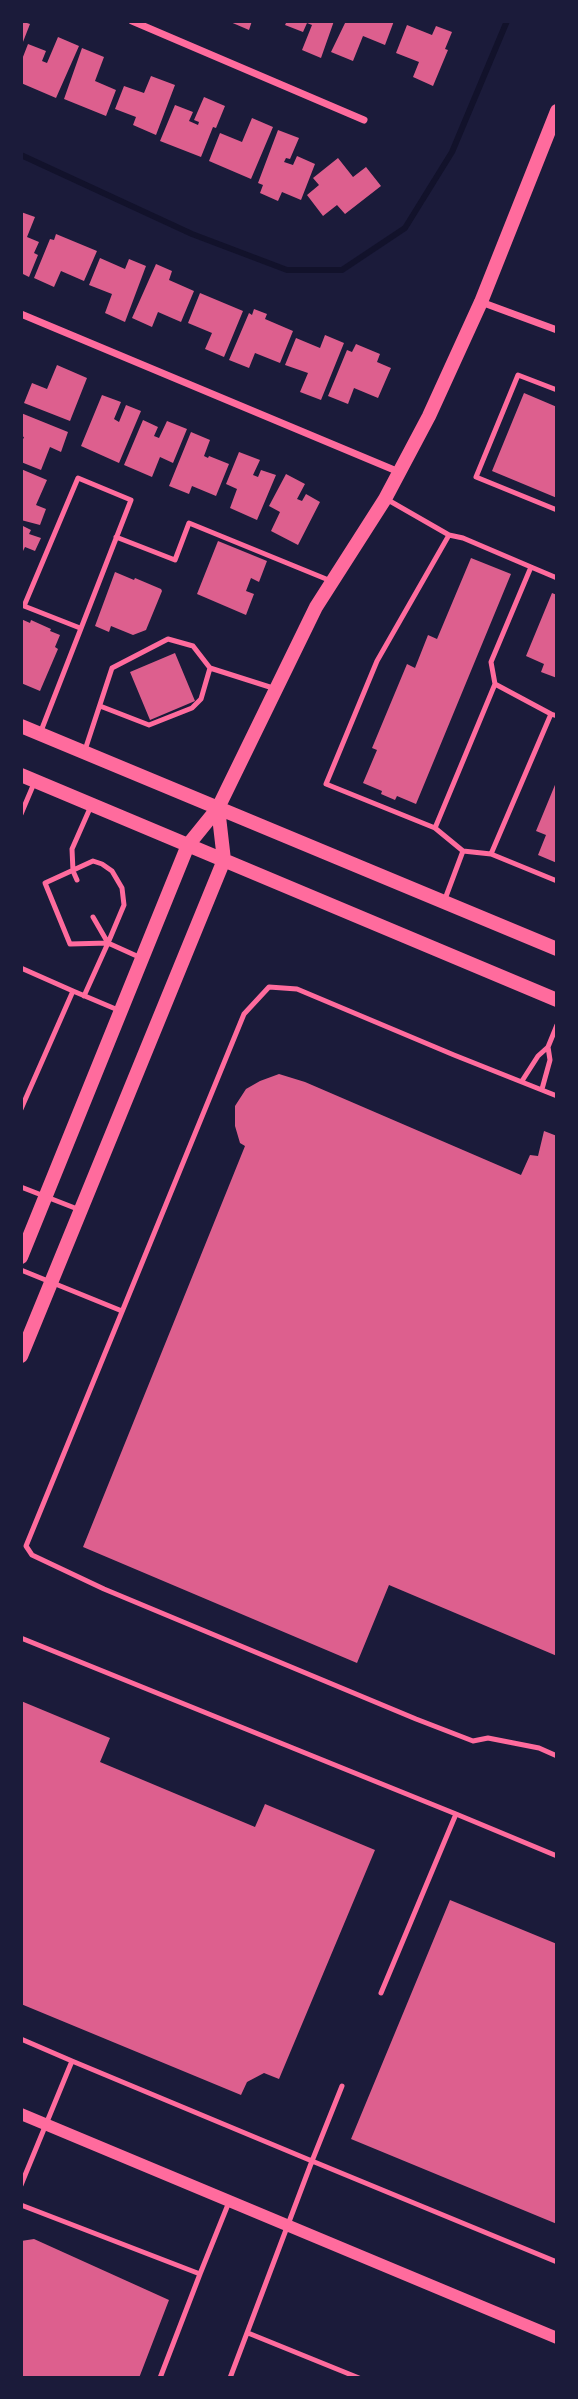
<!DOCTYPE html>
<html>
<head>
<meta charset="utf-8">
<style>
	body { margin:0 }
	#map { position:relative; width:578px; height:2399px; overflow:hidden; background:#1b1b3a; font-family:Raleway,sans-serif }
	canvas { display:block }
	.frame { position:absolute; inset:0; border:23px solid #1b1b3a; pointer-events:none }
</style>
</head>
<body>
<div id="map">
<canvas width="578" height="2399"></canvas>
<div class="frame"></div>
</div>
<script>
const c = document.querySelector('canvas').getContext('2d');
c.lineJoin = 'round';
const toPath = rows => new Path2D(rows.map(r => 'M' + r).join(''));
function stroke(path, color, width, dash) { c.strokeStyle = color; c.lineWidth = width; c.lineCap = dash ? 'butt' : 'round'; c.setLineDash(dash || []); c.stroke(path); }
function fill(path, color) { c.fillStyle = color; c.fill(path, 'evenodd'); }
stroke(toPath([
	[21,155,192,234,287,270,342,270,405,228,452,152,507,21]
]), '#12122b', 6);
fill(toPath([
	[21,21,30,24,21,47],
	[228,21,252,21,249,30],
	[287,21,334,21,321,58,302,50,312,25,307,23,303,32,285,25],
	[346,21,394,21,385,45,363,36,353,61,331,52],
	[407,25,432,35,436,26,452,32,445,49,448,50,433,86,413,77,419,62,396,53],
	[58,37,79,46,56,98,21,83,21,62,28,44,46,51,42,61,47,63],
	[82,48,104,57,95,81,116,90,106,116,64,99],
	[151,76,175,85,156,135,133,125,136,117,115,109,124,86,144,93],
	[204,97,225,106,216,128,213,127,201,157,160,141,175,105,193,112,189,121,198,125,199,122,194,120],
	[252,118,273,127,251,179,209,161,220,133,242,142],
	[278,130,299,138,290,159,286,158,284,162,293,165,297,156,315,164,301,200,282,192,278,201,260,193,263,185,258,183],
	[338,158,353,177,366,167,381,186,345,214,337,205,323,216,307,195,319,185,313,178],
	[21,212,35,217,27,237,39,242,34,253,38,255,29,277,21,273],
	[56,234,97,251,84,281,61,271,54,287,34,278,50,239,54,240],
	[100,258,125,269,129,259,146,266,125,322,105,313,112,294,89,285],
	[156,264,172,271,169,280,194,291,181,322,158,312,152,327,132,318],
	[200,293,243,311,224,357,205,349,212,333,188,323],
	[254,309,267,314,265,319,293,331,280,363,255,353,249,368,229,360,249,313,252,315],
	[325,335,344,343,321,400,300,392,308,373,285,365,296,338,320,348],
	[356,344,380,354,377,362,391,368,378,398,354,388,348,404,328,396,347,350,352,352],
	[57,365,87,378,70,421,24,403,32,383,47,389],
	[524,393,557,407,557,498,492,471],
	[102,395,121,402,114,419,119,422,126,405,141,411,119,463,81,446],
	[21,413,68,432,61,452,50,447,41,470,21,462,21,444,24,437,21,436],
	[143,420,158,427,154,436,159,438,167,421,187,429,173,463,160,457,152,477,124,465],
	[191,432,210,440,204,456,208,458,209,456,229,464,216,496,192,486,189,494,169,486],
	[239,452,260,460,253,475,258,477,261,470,276,475,257,520,230,508,237,489,226,484],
	[21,469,47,480,36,505,46,509,40,525,21,520],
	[286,474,305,484,297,499,302,501,306,494,320,502,298,545,271,531,280,512,269,506],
	[21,525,31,530,29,534,41,538,35,551,25,547,21,555],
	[218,541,267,561,259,582,251,578,246,591,254,594,246,615,197,594],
	[471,558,511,574,416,804,397,796,395,800,381,794,382,791,363,783,377,750,372,748,407,664,415,668,428,635,437,639],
	[115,572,134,580,135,578,161,589,162,591,146,630,133,635,111,626,109,632,95,626],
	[552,593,557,595,557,678,541,672,544,664,526,656],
	[21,619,30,623,31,620,51,629,50,631,60,635,55,647,58,649,40,691,21,683],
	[175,653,195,701,150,720,130,672],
	[557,780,557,863,538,855,546,835,536,831],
	[279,1074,305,1082,521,1175,530,1155,538,1156,544,1131,557,1136,557,1656,389,1585,357,1663,83,1547,245,1146,240,1143,235,1126,235,1106,246,1089,260,1081],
	[21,1701,110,1738,100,1762,255,1827,265,1804,375,1850,279,2079,264,2073,247,2082,241,2095,21,2004],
	[450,1900,557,1944,557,2224,351,2139],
	[34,2239,169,2300,139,2378,21,2378,21,2241]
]), '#dd5f8e');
stroke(toPath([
	[557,390,518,375,476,477,557,510],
	[388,500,449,535],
	[116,537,175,560,189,523,331,581],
	[531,567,557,578],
	[495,684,491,662,531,567,463,538,449,535,377,661,326,784,435,828,495,684,551,714],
	[100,706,149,725,192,708,201,699,210,668],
	[557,716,551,714,491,854,557,881],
	[41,731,131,500,78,478,24,606,80,628],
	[85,750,112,668,168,639,193,646,210,668,276,689],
	[21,814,35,781],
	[435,828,463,851,445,899],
	[463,851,491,854],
	[77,880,73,871,72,849,91,806],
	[93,917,108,943],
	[21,968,73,991,21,1109],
	[73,991,118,1010],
	[84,996,108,943,124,905,122,888,112,871,102,864,93,861,45,883,70,944,108,943,139,957],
	[522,1081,538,1056,548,1047,557,1025],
	[542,1089,550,1060,548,1047],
	[557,1096,454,1055,297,989,269,987,244,1014,26,1546,32,1555,104,1589,416,1719,473,1741,488,1738,539,1748,557,1756],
	[21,1187,80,1210],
	[21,1270,122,1311],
	[21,1638,456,1814],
	[381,1993,456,1814,557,1856],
	[21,2039,72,2061],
	[342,2086,312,2161,557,2262],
	[21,2185,72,2061,312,2161,230,2378],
	[21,2205,200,2274,160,2378],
	[200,2274,229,2202],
	[248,2333,359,2378]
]), '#ff6b9d', 5);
stroke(toPath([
	[132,21,364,120],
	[481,302,557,330],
	[21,314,399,472]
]), '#ff6b9d', 7);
stroke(toPath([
	[21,2114,557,2338]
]), '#ff6b9d', 12);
stroke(toPath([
	[21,726,557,949],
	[21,775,557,1000],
	[21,1257,188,845,218,808,316,607,385,499,429,416,481,302,557,111],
	[21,1356,224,860,218,808]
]), '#ff6b9d', 14);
</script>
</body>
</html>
